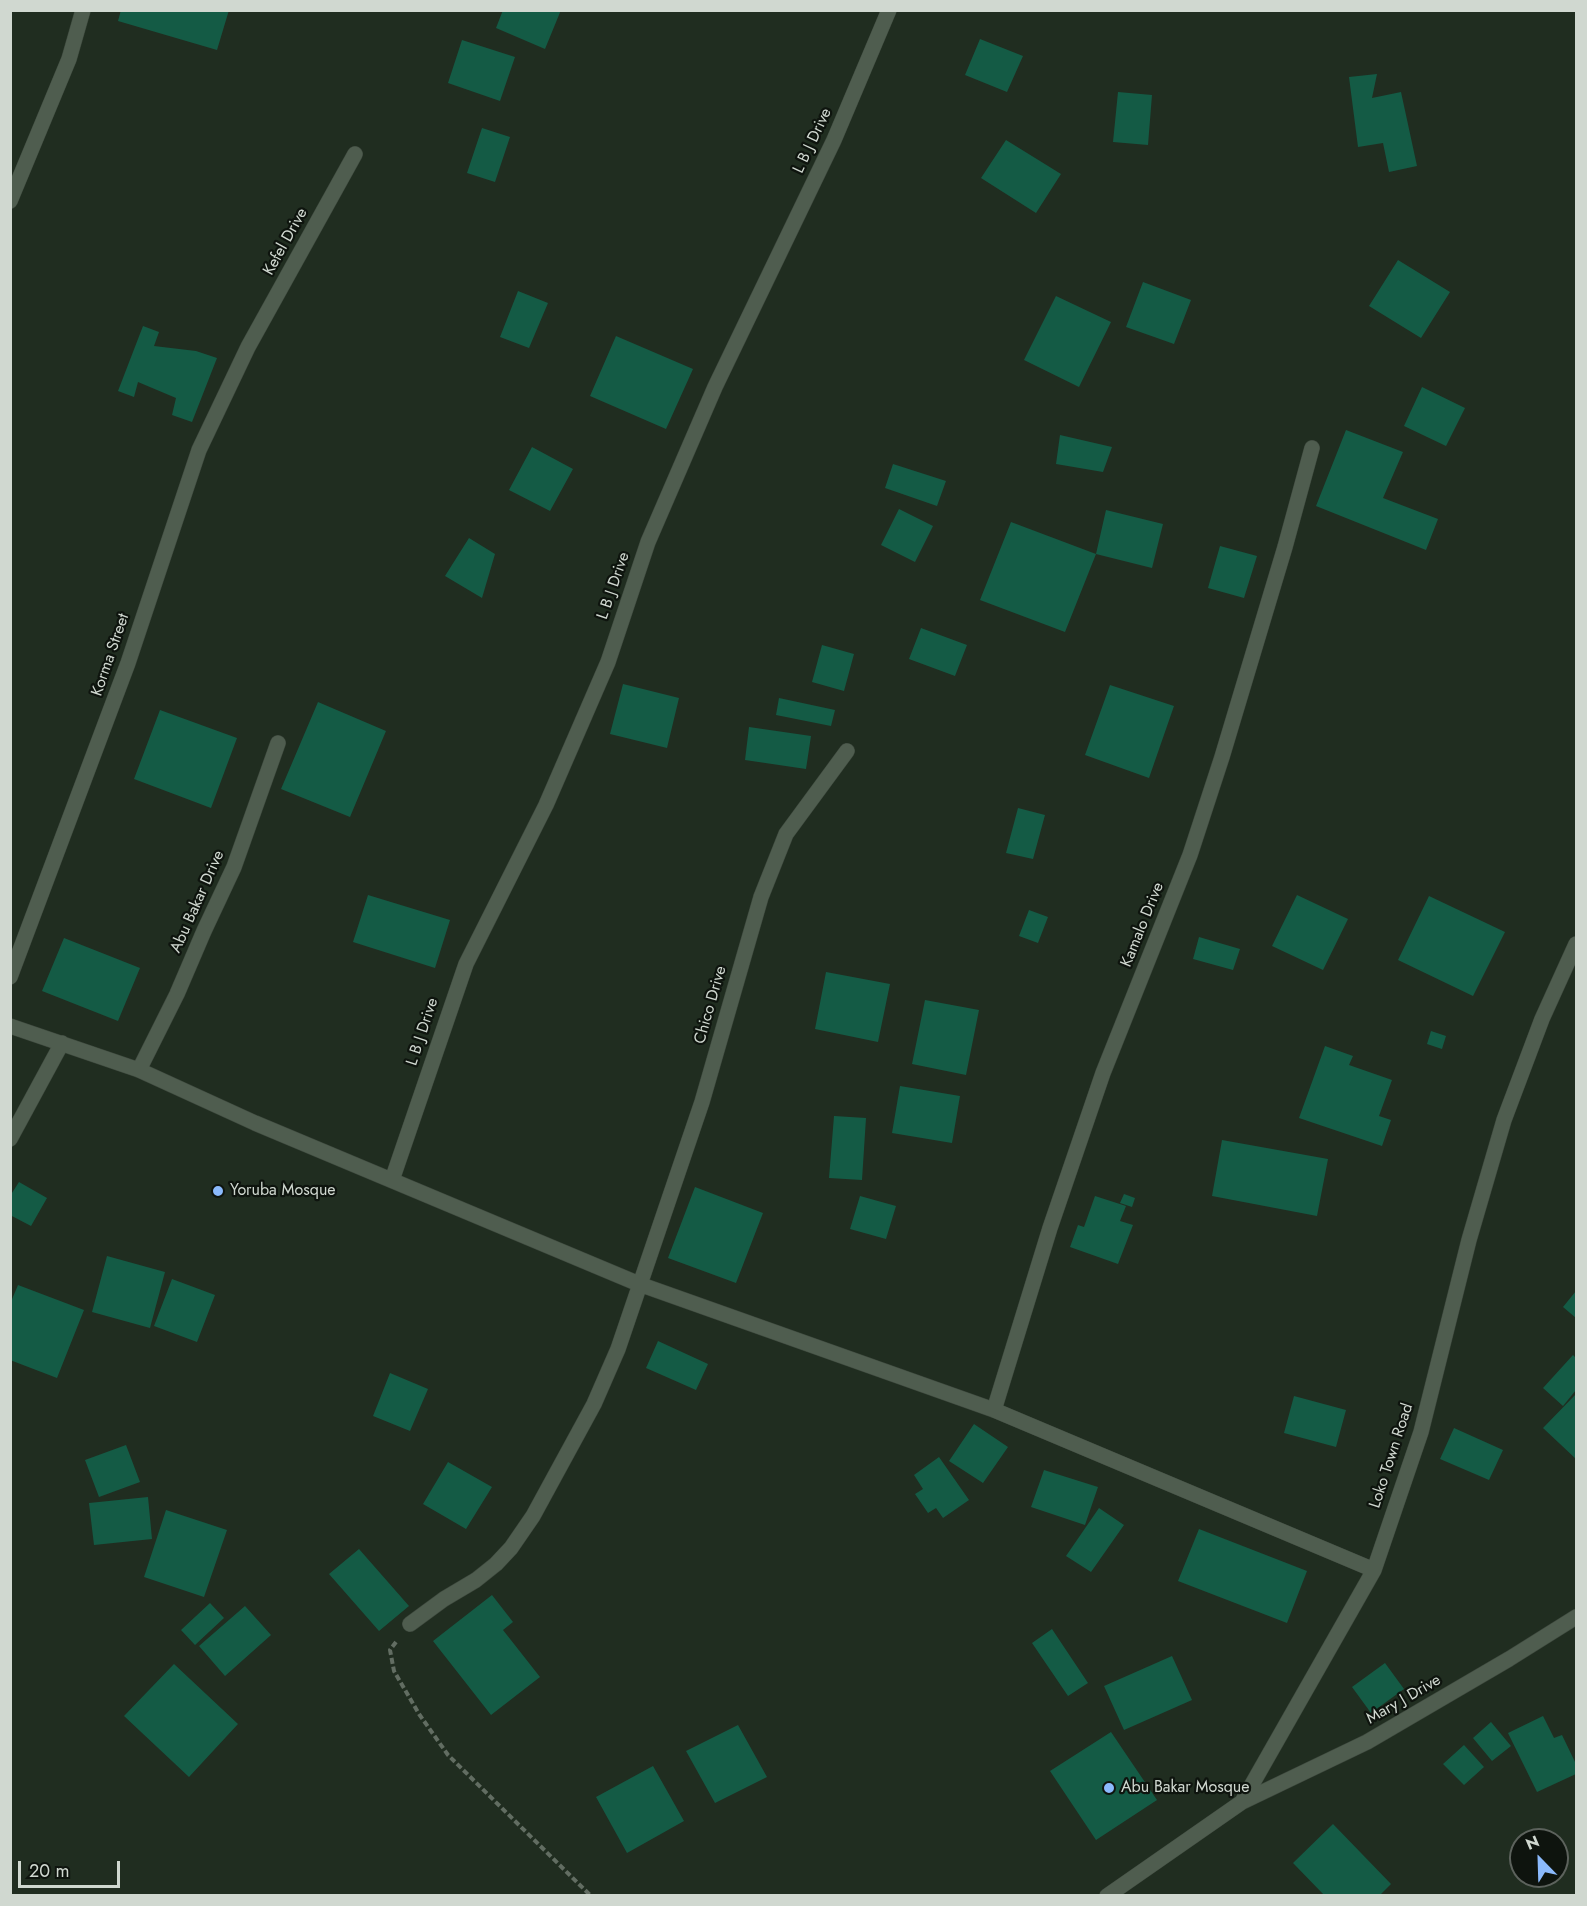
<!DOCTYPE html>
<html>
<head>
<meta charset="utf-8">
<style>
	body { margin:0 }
	#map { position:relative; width:1587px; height:1906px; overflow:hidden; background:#202d20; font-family:Jost,sans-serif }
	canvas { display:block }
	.frame { position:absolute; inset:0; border:12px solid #d0d8d0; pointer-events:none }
	.north { position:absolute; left:1509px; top:1828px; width:60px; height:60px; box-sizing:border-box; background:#0e140e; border:2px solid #5c625c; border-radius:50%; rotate:337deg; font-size:16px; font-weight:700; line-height:24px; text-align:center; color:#d0d8d0 }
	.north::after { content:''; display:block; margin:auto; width:21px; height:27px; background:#8bbafc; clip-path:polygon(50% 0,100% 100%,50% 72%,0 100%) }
	.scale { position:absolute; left:18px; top:1861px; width:102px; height:27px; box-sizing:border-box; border:3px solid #d0d8d0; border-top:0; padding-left:8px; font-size:18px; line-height:21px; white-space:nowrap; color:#d0d8d0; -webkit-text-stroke:4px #0e140e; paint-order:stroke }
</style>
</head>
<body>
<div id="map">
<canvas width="1587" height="1906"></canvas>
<div class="frame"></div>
<div class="north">N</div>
<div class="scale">20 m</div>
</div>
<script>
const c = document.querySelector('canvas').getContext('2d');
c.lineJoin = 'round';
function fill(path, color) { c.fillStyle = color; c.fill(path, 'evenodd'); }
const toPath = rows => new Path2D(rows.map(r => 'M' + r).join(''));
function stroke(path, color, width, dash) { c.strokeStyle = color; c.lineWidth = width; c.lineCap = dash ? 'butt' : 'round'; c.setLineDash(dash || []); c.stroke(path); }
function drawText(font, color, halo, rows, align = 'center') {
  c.font = font + ' Jost,sans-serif'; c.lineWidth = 4.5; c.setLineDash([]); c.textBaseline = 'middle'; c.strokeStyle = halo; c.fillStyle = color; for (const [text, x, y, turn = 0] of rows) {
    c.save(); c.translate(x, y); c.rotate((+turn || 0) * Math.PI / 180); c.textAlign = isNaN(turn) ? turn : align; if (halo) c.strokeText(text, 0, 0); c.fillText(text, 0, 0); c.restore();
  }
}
fill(toPath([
	[121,10,229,10,217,50,118,21],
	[503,10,561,10,545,49,496,28],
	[980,39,1023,56,1007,92,965,75],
	[462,40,515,57,500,101,448,83],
	[1377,74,1372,98,1401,92,1417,166,1389,172,1383,143,1358,147,1349,77],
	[1118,92,1152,95,1148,145,1113,142],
	[482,128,510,137,495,182,467,173],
	[1006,140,1061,174,1036,213,981,178],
	[1398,260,1450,292,1421,338,1369,306],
	[1143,282,1191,300,1174,344,1126,327],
	[518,291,548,303,529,348,500,337],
	[1056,296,1111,322,1079,387,1024,360],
	[143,326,159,332,154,346,196,351,217,358,192,422,172,415,176,398,138,382,134,397,118,391],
	[616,336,693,369,666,429,590,396],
	[1422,387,1465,408,1446,446,1404,426],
	[1346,430,1403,452,1383,498,1438,519,1426,550,1316,506],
	[1060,435,1112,447,1103,472,1056,464],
	[532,447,573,469,550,511,509,490],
	[893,464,946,481,937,506,885,488],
	[899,509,933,526,915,562,881,545],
	[1106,510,1163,524,1152,568,1096,554],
	[1011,522,1096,554,1065,632,980,600],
	[469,538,495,554,482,598,445,576],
	[1220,546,1257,556,1244,598,1208,588],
	[921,628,967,645,955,676,909,659],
	[822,645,854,654,844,691,812,682],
	[623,684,679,698,667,748,610,734],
	[1110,685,1174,706,1149,778,1085,755],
	[779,698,835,710,831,726,776,715],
	[318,702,386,731,350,817,281,789],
	[160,710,237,738,211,808,134,779],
	[749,727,811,736,806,769,745,760],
	[1018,808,1045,815,1033,859,1006,853],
	[368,895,450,920,435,968,353,942],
	[1297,895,1348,919,1323,970,1272,946],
	[1429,896,1505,932,1473,996,1398,960],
	[1029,910,1048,917,1038,943,1019,936],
	[1199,937,1240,949,1233,970,1193,959],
	[64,938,140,968,118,1021,42,991],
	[826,972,890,984,878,1042,815,1029],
	[925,1000,979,1010,966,1075,912,1064],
	[1431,1031,1446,1036,1442,1049,1427,1044],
	[1325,1046,1353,1056,1349,1065,1392,1080,1379,1116,1391,1120,1382,1146,1299,1118],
	[900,1086,960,1096,952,1143,892,1133],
	[834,1116,866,1118,862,1180,829,1178],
	[1222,1140,1328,1159,1317,1216,1212,1196],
	[19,1182,47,1198,31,1226,10,1215,10,1196],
	[695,1187,763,1213,736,1283,668,1258],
	[1124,1194,1135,1198,1132,1207,1120,1203],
	[860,1196,896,1206,886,1239,850,1229],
	[1095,1196,1126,1206,1120,1221,1133,1225,1118,1264,1070,1247,1078,1225,1084,1227],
	[107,1256,165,1272,150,1328,92,1312],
	[172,1279,215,1295,197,1342,154,1326],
	[18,1285,84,1310,57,1378,10,1360,10,1304],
	[1576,1291,1576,1318,1563,1307],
	[658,1341,708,1364,696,1390,646,1368],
	[1573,1355,1576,1358,1576,1390,1563,1406,1543,1388],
	[390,1373,428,1389,410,1431,373,1416],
	[1576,1394,1576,1459,1543,1428],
	[1294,1396,1346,1410,1336,1447,1284,1433],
	[974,1424,1008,1447,983,1483,949,1461],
	[1454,1428,1503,1450,1489,1480,1440,1459],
	[126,1445,140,1482,99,1497,85,1460],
	[939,1457,969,1500,943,1518,936,1508,928,1513,915,1494,923,1489,914,1475],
	[448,1462,492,1487,466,1529,423,1504],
	[1044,1470,1098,1487,1085,1525,1031,1507],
	[148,1497,152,1539,94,1545,89,1503],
	[1099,1508,1124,1525,1091,1572,1066,1556],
	[166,1510,227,1530,204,1597,144,1577],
	[1199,1529,1307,1571,1287,1623,1178,1581],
	[359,1549,409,1606,379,1631,329,1574],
	[492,1595,513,1622,503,1630,540,1677,491,1715,433,1641],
	[210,1603,224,1618,195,1645,181,1630],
	[245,1606,271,1635,225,1676,199,1646],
	[1052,1629,1088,1683,1068,1696,1032,1643],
	[1172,1656,1192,1700,1124,1730,1104,1686],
	[1385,1663,1404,1689,1371,1713,1352,1687],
	[174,1664,238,1724,189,1777,124,1716],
	[1543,1716,1554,1738,1562,1735,1576,1764,1576,1774,1537,1792,1508,1733],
	[1491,1722,1511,1746,1492,1761,1473,1738],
	[738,1725,767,1777,715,1803,686,1751],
	[1111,1732,1157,1800,1096,1840,1050,1771],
	[1464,1745,1484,1767,1464,1785,1443,1764],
	[653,1766,684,1821,627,1853,596,1797],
	[1333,1824,1391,1884,1379,1896,1325,1896,1293,1863]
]), '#145b45');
const minor = toPath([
	[10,201,69,59,83,10],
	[10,977,128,663,199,450,248,347,355,154],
	[10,1026,139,1070,255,1123,639,1284,994,1410,1374,1570],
	[139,1070,177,994,204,931,234,867,278,743],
	[10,1139,62,1043],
	[392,1180,466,964,546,805,608,662,648,542,715,387,834,140,889,10],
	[994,1410,1050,1228,1103,1073,1190,855,1222,757,1285,547,1312,448],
	[410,1624,444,1599,476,1580,496,1564,511,1548,533,1516,594,1404,618,1349,702,1102,761,897,786,834,847,751],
	[1242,1802,1367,1742,1509,1659,1576,1617],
	[1107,1896,1242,1802,1374,1570,1421,1432,1469,1240,1504,1120,1542,1019,1576,944]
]);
stroke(minor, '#3d483d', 16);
stroke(toPath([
	[396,1642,390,1650,394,1671,419,1714,448,1755,591,1896]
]), '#626d62', 4, [6, 3]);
stroke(minor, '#4f5d4f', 15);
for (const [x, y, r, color] of [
	[218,1191,6,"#8bbafc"],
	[1109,1788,6,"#8bbafc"]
]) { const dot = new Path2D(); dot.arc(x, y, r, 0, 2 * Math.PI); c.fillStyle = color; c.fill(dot); stroke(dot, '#0e140e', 2); }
drawText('16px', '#d0d8d0', '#0e140e', [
	["L B J Drive",813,141,-65],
	["Kefel Drive",286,242,-61],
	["L B J Drive",614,586,-71],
	["Korma Street",111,655,-71],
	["Abu Bakar Drive",198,902,-66],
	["Kamalo Drive",1143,925,-68],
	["Chico Drive",711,1005,-74],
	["L B J Drive",423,1032,-72],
	["Loko Town Road",1392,1456,-72],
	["Mary J Drive",1404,1700,-30]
]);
drawText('16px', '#d0d8d0', '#0e140e', [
	["Yoruba Mosque",230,1191],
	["Abu Bakar Mosque",1121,1788]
], 'left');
</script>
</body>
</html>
